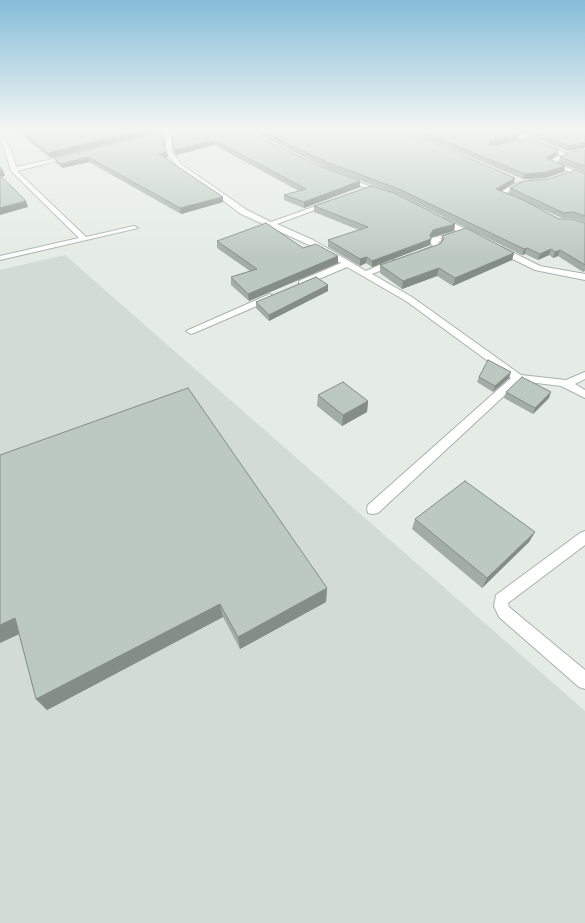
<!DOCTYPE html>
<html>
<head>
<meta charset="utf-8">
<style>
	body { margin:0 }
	canvas { display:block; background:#e4ece5 }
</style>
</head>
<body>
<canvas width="585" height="923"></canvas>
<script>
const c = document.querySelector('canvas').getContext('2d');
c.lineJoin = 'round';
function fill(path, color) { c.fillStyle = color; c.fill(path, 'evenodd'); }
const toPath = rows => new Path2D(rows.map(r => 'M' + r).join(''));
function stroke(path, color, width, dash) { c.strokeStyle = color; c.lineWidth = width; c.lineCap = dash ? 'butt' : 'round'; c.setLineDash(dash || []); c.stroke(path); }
fill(toPath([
	[65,255,585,711,585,923,0,923,0,270]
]), '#d2dbd4');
const street = toPath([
	[156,128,162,128,171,137,172,152,181,164,247,210,271,222,327,202,331,202,331,204,277,224,313,240,366,271,391,260,397,260,397,264,372,274,412,297,521,375,566,380,585,372,585,379,575,384,585,390,585,398,561,386,520,381,378,513,373,514,368,513,367,509,368,505,511,378,406,301,347,267,305,285,299,285,299,281,341,263,307,244,241,214,177,166,166,152,166,138,156,128],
	[496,128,505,128,568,154,568,156,555,163,585,174,585,178,546,163,561,155,496,128],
	[0,135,6,140,13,155,16,167,72,155,72,157,17,171,86,237,134,226,138,228,0,260,0,256,79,238,11,171,0,135],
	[343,178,347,178,386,192,381,193,343,180,343,178],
	[532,180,534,181,534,183,519,187,504,194,512,198,512,200,508,200,496,194,515,184,532,180],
	[438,218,444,218,480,237,473,239,438,222,438,218],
	[457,232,461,234,460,236,438,242,441,247,440,249,423,254,419,252,433,246,430,242,432,238,457,232],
	[496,247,502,247,540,266,585,274,585,280,535,270,496,251,496,247],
	[270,294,274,297,273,299,194,333,191,334,186,331,270,294],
	[585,531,585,545,508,603,509,607,585,670,585,689,579,687,499,617,494,606,496,595,580,533,585,531]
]);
stroke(street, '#a7b3aa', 2);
fill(street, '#fff');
fill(toPath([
	[13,128,58,128,60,130,65,129,64,128,157,128,158,132,50,158],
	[165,128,195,128,170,133],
	[199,128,360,187,304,208,284,200,284,195,299,191,214,145,176,155,174,152,173,146],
	[246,128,390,128,515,178,514,183,501,191,509,194,510,188,548,179,585,173,585,222,572,218,562,218,533,205,559,219,585,223,585,271,583,272,558,256,553,258,549,255,538,260,525,254,522,255,399,195,324,167],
	[394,128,505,128,518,140,498,144,557,155,550,160,565,166,564,172,545,178,523,179,437,143],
	[510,128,584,128,585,129,585,148,567,151],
	[164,134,164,148,167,152,168,157,164,158,223,197,223,202,181,214,89,162,62,168,56,163,54,158],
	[585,150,585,172,558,163,560,157],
	[314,206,455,224,454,231,432,237,431,238,430,245,372,267,366,263,360,266,328,247,328,240,359,230,314,212],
	[442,236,514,253,512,260,453,286,437,276,402,289,380,273,380,265,440,244],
	[217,241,303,248,338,263,249,301,231,285,231,277,250,271,217,248],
	[328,285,328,291,269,321,256,308,256,302],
	[479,377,509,378,493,392,477,382],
	[506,392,549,398,533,414,504,398],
	[318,395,368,401,367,412,342,426,317,406],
	[0,455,327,588,326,602,240,649,223,617,47,710,36,699,19,634],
	[415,519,535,532,529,542,482,588,412,529]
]), '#a2ada5');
fill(toPath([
	[153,128,157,128,158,132,50,158,48,153],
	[169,128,195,128,170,133],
	[520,134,518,140,489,147,490,141],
	[214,140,214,145,176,155,175,150],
	[585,143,585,148,567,151,569,146],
	[559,150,557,155,545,164,546,158],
	[167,152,168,157,160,159,159,154],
	[88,157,89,162,62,168,61,164],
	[565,166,564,172,545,178,523,179,525,174],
	[3,170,5,176,0,177,0,171],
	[515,178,514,183,495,195,496,189],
	[360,181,360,187,304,208,304,202],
	[223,197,223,202,181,214,180,208],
	[26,201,28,207,0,215,0,208],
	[455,224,454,231,432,237,430,239,431,239,430,245,372,267,372,261,430,235,433,230],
	[527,248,525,254,522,255,524,249],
	[551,249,549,255,538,260,540,254],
	[560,250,558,256,553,258,555,252],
	[514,253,512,260,453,286,455,278],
	[338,256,338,263,249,301,248,294],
	[367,257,366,263,360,266,360,259],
	[439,268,437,276,402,289,403,281],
	[328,285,328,291,269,321,269,315],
	[511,372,509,378,493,392,495,386],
	[551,392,549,398,533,414,535,408],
	[368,401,367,412,342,426,343,415],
	[535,532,529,542,482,588,487,578],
	[327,588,326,602,240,649,238,637],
	[220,604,223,617,47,710,36,699],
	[15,618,26,631,0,643,0,625]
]), '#848d86');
const building = toPath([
	[17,128,58,128,60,130,67,129,66,128,153,128,48,153,17,128],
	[199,128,241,128,319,166,360,181,304,202,284,195,306,189,214,140,175,150,173,146,173,134,199,128],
	[256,128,390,128,432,142,515,178,496,189,523,200,559,219,572,219,585,223,585,265,560,250,555,252,551,249,540,254,527,248,524,249,399,189,324,161,256,128],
	[409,128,505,128,520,134,490,141,489,146,529,138,559,150,546,158,565,166,546,172,525,174,437,138,409,128],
	[523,128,584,128,585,129,585,143,569,146,523,128],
	[162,132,164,134,164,147,167,152,159,154,223,197,180,208,88,157,61,164,54,158,162,132],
	[585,150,585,166,560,157,570,152,585,150],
	[0,167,3,170,0,171,0,167],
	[576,170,585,173,585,216,574,212,564,213,510,188,524,181,548,179,576,170],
	[0,175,26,201,0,208,0,175],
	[371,186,394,193,455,224,433,230,430,235,431,239,372,261,367,257,360,259,328,240,368,227,314,206,371,186],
	[266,223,303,248,316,244,338,256,248,294,231,277,257,269,217,241,266,223],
	[466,228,514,253,455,278,439,268,403,281,380,265,440,244,444,239,442,236,466,228],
	[316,277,328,285,269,315,256,302,316,277],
	[488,360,511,372,495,386,479,377,488,360],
	[522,377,551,392,535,408,506,392,522,377],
	[343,382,368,401,343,415,318,395,343,382],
	[188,388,327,588,238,637,220,604,36,699,15,618,0,625,0,455,188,388],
	[465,481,535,532,487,578,415,519,465,481]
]);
fill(building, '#bcc9c0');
stroke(building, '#848d86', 1);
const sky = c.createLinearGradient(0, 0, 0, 258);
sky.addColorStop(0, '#85bdd8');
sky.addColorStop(0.5, '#f3f6f3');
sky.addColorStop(1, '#f3f6f300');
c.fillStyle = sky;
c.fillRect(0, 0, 585, 258);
</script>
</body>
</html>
